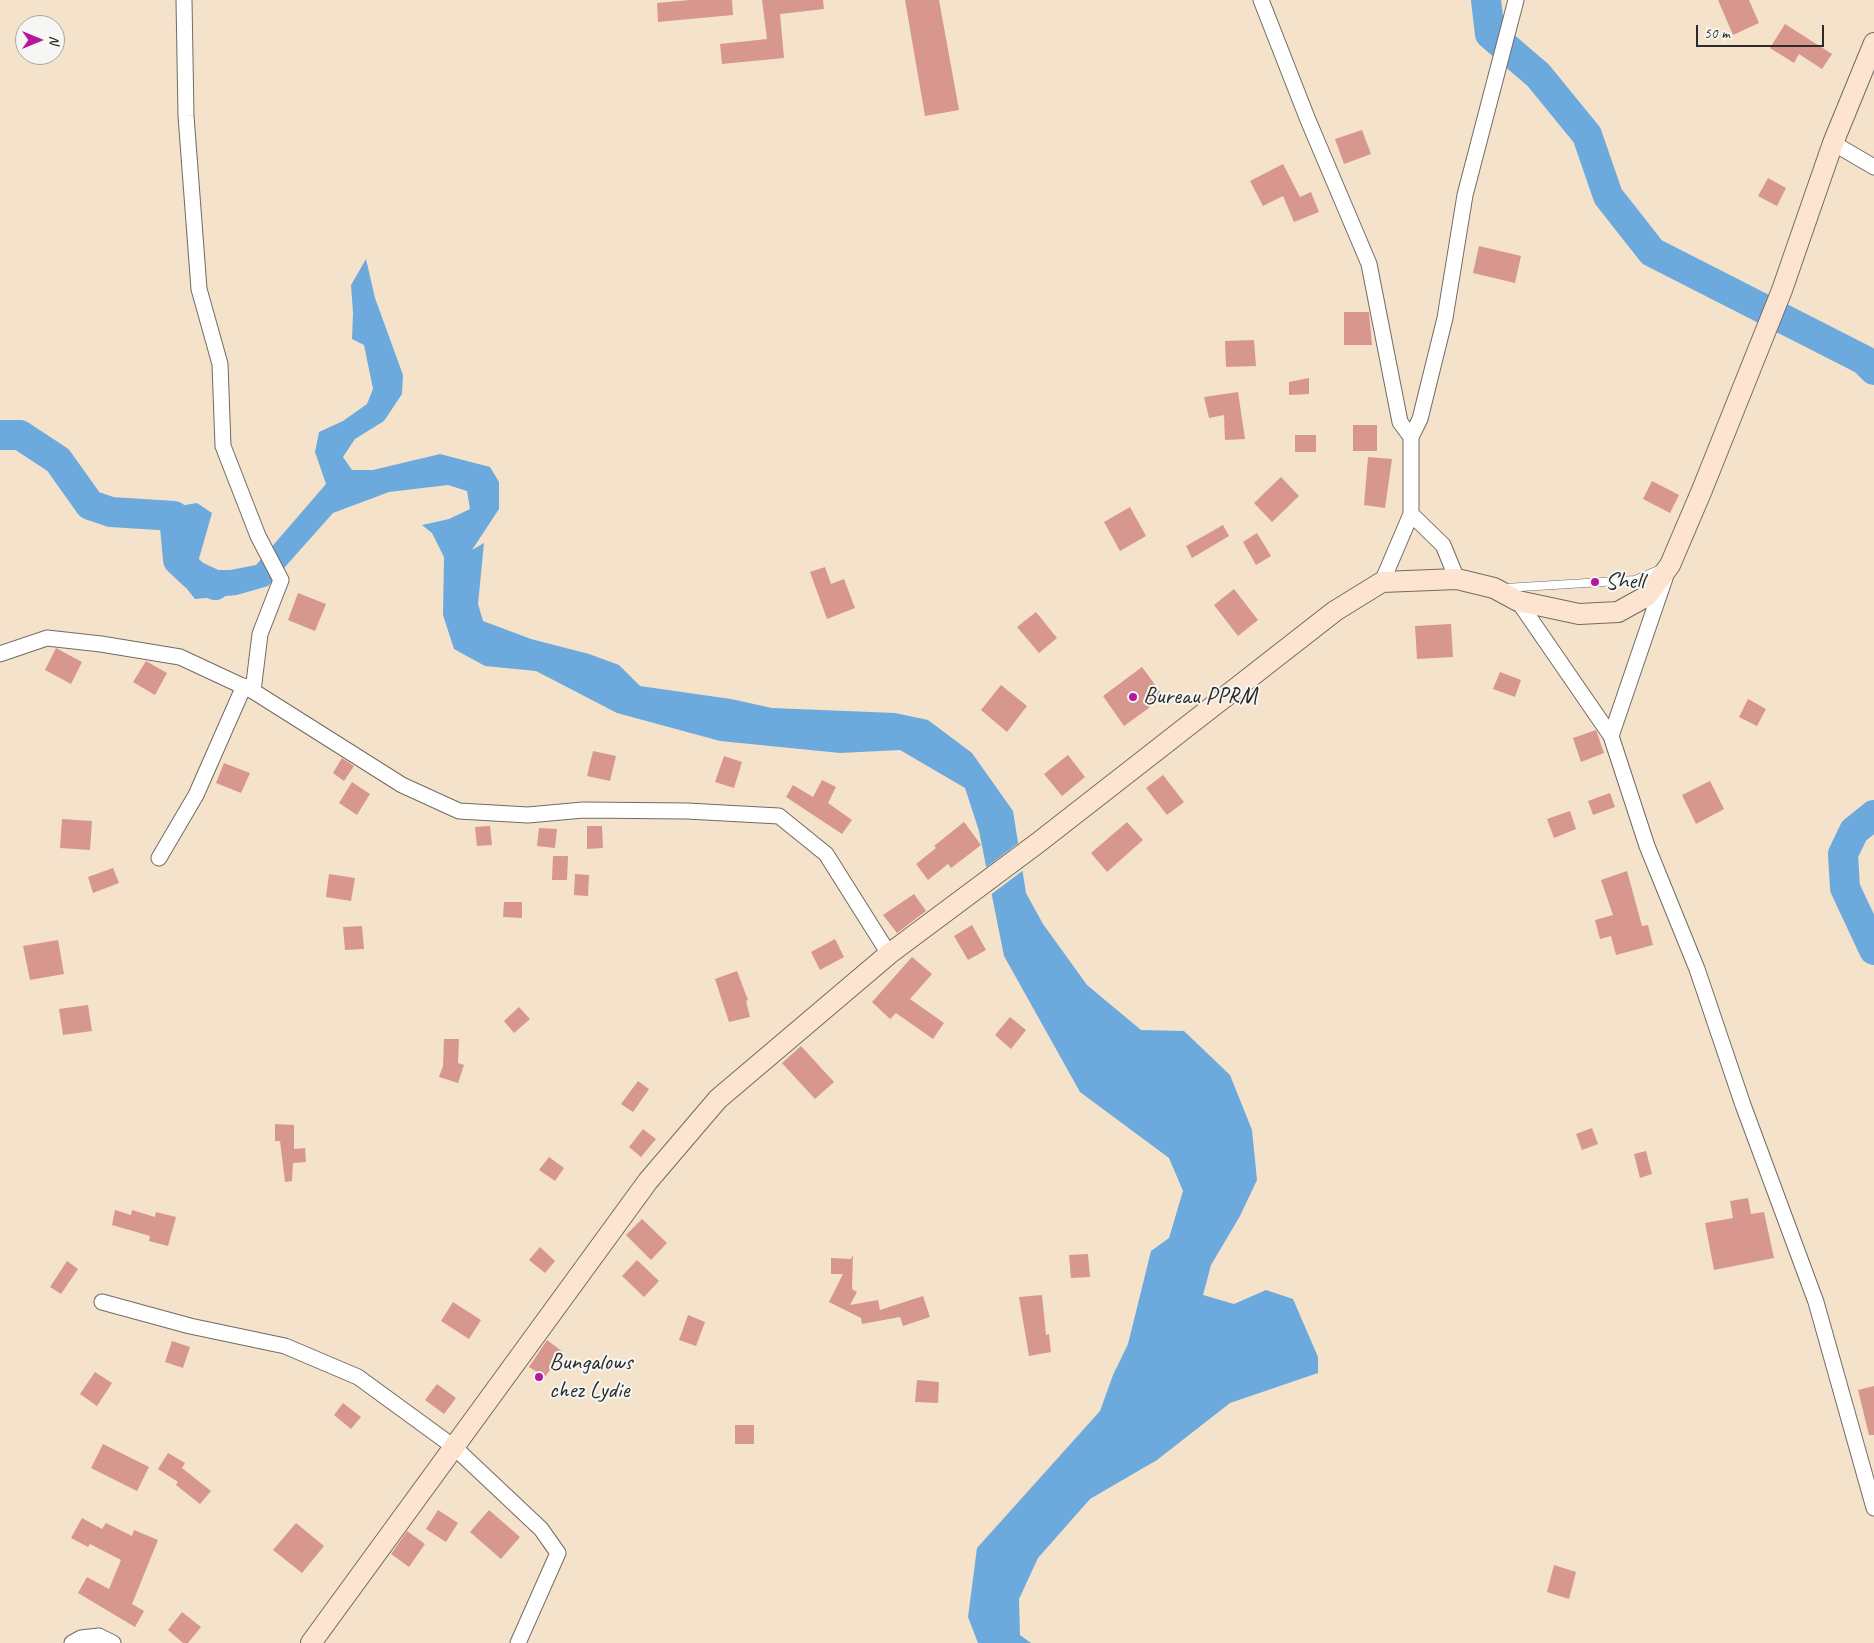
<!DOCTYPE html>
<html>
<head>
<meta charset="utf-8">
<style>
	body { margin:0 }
	#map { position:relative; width:1874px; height:1643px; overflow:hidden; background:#f4e2cb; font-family:Caveat,sans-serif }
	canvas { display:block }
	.north { position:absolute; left:15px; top:15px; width:50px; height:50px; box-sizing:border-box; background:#f6f6f2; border:1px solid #a5a5a2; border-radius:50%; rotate:90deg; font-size:14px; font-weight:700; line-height:20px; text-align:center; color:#2b2b2b }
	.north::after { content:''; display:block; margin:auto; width:18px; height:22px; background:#b5179e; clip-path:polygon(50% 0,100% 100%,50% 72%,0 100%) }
	.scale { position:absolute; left:1696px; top:25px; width:128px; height:22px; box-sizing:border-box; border:2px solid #2b2b2b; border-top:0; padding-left:6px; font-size:15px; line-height:18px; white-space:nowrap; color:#2b2b2b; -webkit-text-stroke:4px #f6f6f2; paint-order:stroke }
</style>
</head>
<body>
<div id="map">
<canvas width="1874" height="1643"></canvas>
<div class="north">N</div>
<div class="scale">50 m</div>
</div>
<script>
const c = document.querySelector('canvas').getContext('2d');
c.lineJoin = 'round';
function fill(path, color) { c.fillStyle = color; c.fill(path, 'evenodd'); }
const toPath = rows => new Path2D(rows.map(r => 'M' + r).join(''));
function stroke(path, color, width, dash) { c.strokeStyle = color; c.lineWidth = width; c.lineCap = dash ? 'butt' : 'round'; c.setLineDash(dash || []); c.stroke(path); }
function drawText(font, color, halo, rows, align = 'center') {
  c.font = font + ' Caveat,sans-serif'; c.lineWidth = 4; c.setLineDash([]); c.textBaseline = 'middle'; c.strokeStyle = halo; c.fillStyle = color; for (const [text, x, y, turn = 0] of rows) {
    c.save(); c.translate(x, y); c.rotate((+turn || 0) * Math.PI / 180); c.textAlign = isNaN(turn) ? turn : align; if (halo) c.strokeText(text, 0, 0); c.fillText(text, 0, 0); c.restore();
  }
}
fill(toPath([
	[366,259,375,298,403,375,402,394,384,421,355,439,343,457,352,470,373,470,440,454,490,467,499,482,499,509,472,550,484,543,478,604,483,621,531,639,589,654,619,665,640,686,731,699,772,708,895,713,928,720,972,753,1013,811,1026,893,1043,924,1087,985,1141,1030,1184,1031,1230,1075,1252,1130,1257,1180,1240,1216,1211,1265,1203,1295,1234,1304,1266,1290,1293,1299,1318,1357,1318,1373,1230,1403,1157,1460,1090,1499,1038,1558,1019,1599,1020,1635,1031,1643,978,1643,968,1617,977,1548,1100,1411,1113,1375,1128,1344,1151,1251,1169,1238,1183,1191,1169,1158,1080,1092,1004,956,979,831,965,788,900,750,840,753,720,741,617,713,536,671,485,666,454,649,443,615,444,557,432,533,422,525,449,519,470,509,467,491,448,485,389,492,333,513,268,586,237,595,195,599,180,580,183,539,167,528,154,528,168,508,197,503,212,513,198,562,211,570,230,570,256,565,326,484,315,452,319,432,343,421,367,404,373,389,364,345,352,339,353,313,351,285]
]), '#6caade');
fill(toPath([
	[1021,841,1025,869,989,896,984,869]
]), '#f4e2cb');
stroke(toPath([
	[1486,0,1490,34,1538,75,1587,135,1608,196,1652,252,1864,360,1874,370],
	[0,435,20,435,58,460,90,505,111,512,174,516,178,560,194,575,215,585],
	[1874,815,1854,831,1843,854,1845,888,1874,950]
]), '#6caade', 30);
fill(toPath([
	[689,0,732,0,733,15,658,22,657,3],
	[762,0,823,0,824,9,780,14,784,58,722,64,720,44,767,39],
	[905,0,939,0,959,110,925,116],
	[1718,0,1749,0,1759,23,1733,35],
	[1785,24,1832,54,1822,69,1799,54,1794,63,1770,48],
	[1362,130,1371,154,1344,164,1335,139],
	[1283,164,1300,197,1311,192,1319,212,1294,222,1283,196,1263,206,1250,181],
	[1768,178,1786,188,1777,206,1758,196],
	[1479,246,1521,256,1515,283,1473,273],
	[1344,312,1369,312,1372,345,1344,345],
	[1254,340,1256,366,1226,367,1225,341],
	[1309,378,1309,394,1289,395,1289,382],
	[1238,392,1245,439,1225,440,1224,415,1209,418,1204,397],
	[1353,425,1377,425,1377,451,1353,451],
	[1295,435,1316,435,1316,452,1295,452],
	[1368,457,1392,459,1385,508,1364,505],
	[1281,477,1299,496,1272,522,1254,503],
	[1652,481,1679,495,1670,513,1643,499],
	[1130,507,1146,536,1120,551,1104,522],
	[1223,525,1229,536,1192,558,1186,546],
	[1257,533,1271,556,1256,565,1243,542],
	[825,567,831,584,844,579,855,608,827,619,810,572],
	[1234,589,1258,620,1238,636,1214,605],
	[298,593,326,604,315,631,288,620],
	[1036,612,1057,638,1039,653,1017,627],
	[1451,624,1453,657,1417,659,1415,626],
	[56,648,82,662,71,684,45,670],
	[146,661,167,673,155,695,133,682],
	[1142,667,1164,697,1124,726,1103,696],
	[1500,672,1521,680,1515,697,1493,689],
	[1001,685,1027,706,1007,732,981,710],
	[1748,699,1766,709,1757,726,1739,717],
	[1596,730,1604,753,1581,762,1573,738],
	[593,751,616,756,610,781,587,776],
	[1068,755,1085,777,1062,796,1044,774],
	[724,756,742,762,734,788,715,782],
	[342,758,354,766,344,781,333,773],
	[224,763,250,773,241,793,216,783],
	[1163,775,1184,802,1167,815,1146,788],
	[822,780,836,787,828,803,852,820,842,834,786,797,793,785,813,797],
	[1710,781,1724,809,1696,824,1682,795],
	[352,782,370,794,357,815,339,803],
	[1610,793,1615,807,1593,815,1588,801],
	[1570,811,1576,829,1554,838,1547,819],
	[62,819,92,821,90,850,60,848],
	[964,822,981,845,951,868,948,864,928,880,916,864,936,848,934,846],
	[1127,822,1143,840,1107,872,1091,853],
	[490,826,492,845,477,846,475,827],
	[587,826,602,826,603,848,587,849],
	[539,828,557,829,555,848,537,846],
	[553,856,568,856,567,880,552,880],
	[113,868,119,883,93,893,88,877],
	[1627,871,1642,926,1648,925,1653,945,1616,955,1611,936,1600,939,1595,920,1613,915,1601,880],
	[329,874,355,878,351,901,326,897],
	[575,874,589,875,588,896,574,895],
	[914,894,926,911,897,933,883,915],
	[504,902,522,902,522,918,503,917],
	[972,925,986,950,968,960,954,936],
	[362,926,364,949,345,950,343,927],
	[835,939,844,957,820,970,811,952],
	[58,940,64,974,30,980,23,946],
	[912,957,932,974,910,999,944,1023,933,1039,896,1013,890,1019,872,1002],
	[737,971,748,1000,746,1001,750,1017,729,1022,715,979],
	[88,1005,92,1031,63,1035,59,1009],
	[519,1007,530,1019,514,1033,504,1021],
	[1010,1017,1026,1030,1011,1049,995,1035],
	[444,1039,459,1039,458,1063,464,1065,458,1083,439,1077,443,1066],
	[801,1046,834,1082,815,1099,782,1063],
	[638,1081,649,1089,633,1112,621,1104],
	[275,1124,294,1125,294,1149,305,1148,306,1162,293,1163,292,1181,285,1182,280,1141,275,1141],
	[1592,1128,1598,1144,1582,1150,1576,1134],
	[643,1129,656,1139,641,1157,629,1147],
	[1646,1151,1652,1174,1640,1178,1634,1154],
	[549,1157,564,1168,555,1181,539,1170],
	[1748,1198,1751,1214,1764,1212,1774,1258,1714,1270,1705,1223,1733,1218,1730,1201],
	[115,1210,131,1215,132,1210,155,1217,156,1212,176,1217,168,1246,149,1241,150,1236,112,1225],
	[642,1219,667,1243,651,1260,626,1235],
	[540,1247,555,1261,545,1273,529,1260],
	[1088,1254,1090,1277,1071,1278,1069,1255],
	[853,1255,852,1289,857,1292,850,1305,878,1300,880,1310,923,1296,930,1317,903,1326,900,1317,862,1324,861,1318,829,1302,843,1274,831,1274,831,1258,851,1259],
	[637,1260,659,1281,644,1297,622,1276],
	[67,1261,78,1269,61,1294,50,1287],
	[1042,1295,1046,1335,1049,1334,1051,1352,1029,1356,1019,1297],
	[453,1302,481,1320,469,1339,441,1321],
	[688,1315,705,1322,696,1346,679,1340],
	[547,1340,563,1352,545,1377,529,1367],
	[172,1341,190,1347,183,1368,165,1362],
	[95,1372,112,1383,97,1406,80,1394],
	[917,1380,939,1382,938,1403,915,1402],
	[437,1384,456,1398,444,1414,425,1400],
	[1874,1386,1874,1435,1869,1435,1858,1390],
	[343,1403,361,1417,351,1429,334,1415],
	[735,1425,754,1425,754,1444,735,1444],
	[103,1444,149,1467,137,1491,91,1468],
	[168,1453,185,1463,182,1468,211,1491,200,1504,176,1485,178,1482,158,1469],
	[438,1510,458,1523,446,1542,426,1529],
	[489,1510,520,1537,501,1559,470,1532],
	[82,1518,102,1529,106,1523,132,1536,134,1530,158,1540,132,1604,144,1611,135,1627,78,1593,87,1577,109,1589,121,1560,90,1544,88,1547,71,1538],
	[296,1523,324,1546,302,1573,273,1550],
	[407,1531,425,1544,409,1567,391,1554],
	[1554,1565,1576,1572,1569,1599,1547,1592],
	[182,1612,201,1627,188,1643,183,1643,168,1630]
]), '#d7978f');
const service = toPath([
	[1505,588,1635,580,1661,569]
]);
const minor = toPath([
	[184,0,186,116,199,289,220,364,223,446,258,536,281,580,260,634,253,691,402,785,459,811,528,815,583,810,687,811,779,816,826,854,889,954],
	[1261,0,1308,120,1369,264,1400,422,1411,437,1411,514,1382,582],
	[1833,143,1874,167],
	[1411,437,1420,419,1445,318,1465,195,1516,0],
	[1411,514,1443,545,1457,579],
	[1518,601,1611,736,1647,846,1697,969,1743,1105,1816,1302,1874,1508],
	[0,654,47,638,101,644,180,657,253,691],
	[1611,736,1665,578],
	[159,858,196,795,244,686],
	[102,1302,190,1326,285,1346,358,1377,454,1447,541,1529,558,1553,518,1643],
	[72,1643,81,1638,99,1636,113,1643]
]);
const secondary = toPath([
	[311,1643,648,1181,718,1099,889,954,1039,842,1335,611,1382,582,1457,579,1494,588,1518,601,1579,614,1618,612,1647,596,1670,565,1702,490,1782,290,1833,143,1874,43]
]);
stroke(service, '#716b63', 9);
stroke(minor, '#716b63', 17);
stroke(secondary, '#716b63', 22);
stroke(service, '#fff', 8);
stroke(minor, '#fff', 15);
stroke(secondary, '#fde4d1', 20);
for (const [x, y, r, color] of [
	[1595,582,5,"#b5179e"],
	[1133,697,5,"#b5179e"],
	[539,1377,5,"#b5179e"]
]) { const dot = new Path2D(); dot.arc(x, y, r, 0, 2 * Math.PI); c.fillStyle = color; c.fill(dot); stroke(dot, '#f6f6f2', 2); }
drawText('24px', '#2b2b2b', '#f6f6f2', [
	["Shell",1605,582],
	["Bureau PPRM",1143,697],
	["Bungalows",549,1363],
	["chez Lydie",549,1391]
], 'left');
</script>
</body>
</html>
